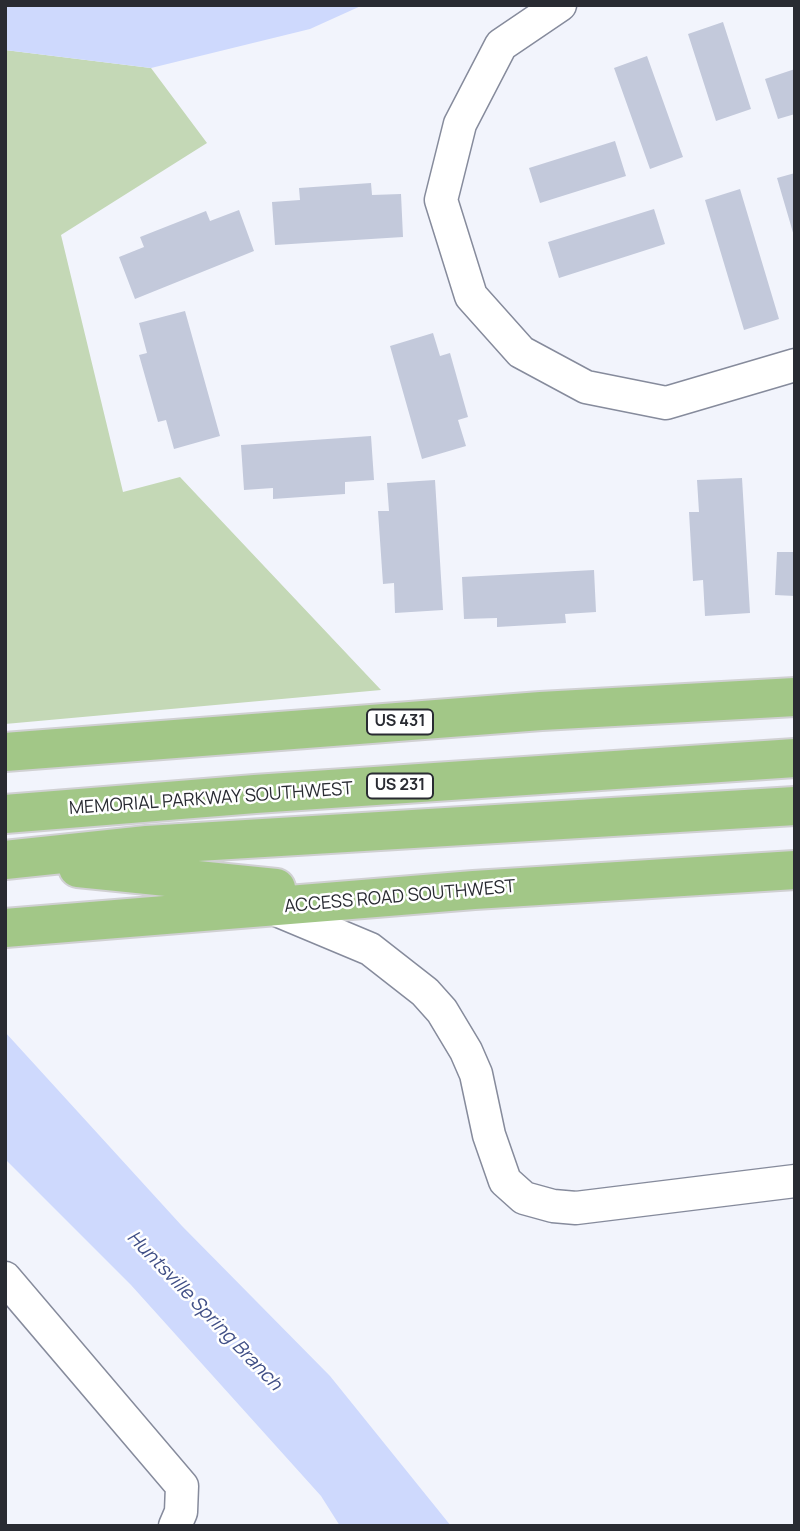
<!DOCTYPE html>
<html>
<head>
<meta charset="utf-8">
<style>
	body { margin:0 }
	#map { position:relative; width:800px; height:1531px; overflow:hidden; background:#f2f4fc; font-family:Manrope,sans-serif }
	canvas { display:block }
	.frame { position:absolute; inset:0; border:7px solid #292b32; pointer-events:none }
</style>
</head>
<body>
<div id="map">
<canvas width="800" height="1531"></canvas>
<div class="frame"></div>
</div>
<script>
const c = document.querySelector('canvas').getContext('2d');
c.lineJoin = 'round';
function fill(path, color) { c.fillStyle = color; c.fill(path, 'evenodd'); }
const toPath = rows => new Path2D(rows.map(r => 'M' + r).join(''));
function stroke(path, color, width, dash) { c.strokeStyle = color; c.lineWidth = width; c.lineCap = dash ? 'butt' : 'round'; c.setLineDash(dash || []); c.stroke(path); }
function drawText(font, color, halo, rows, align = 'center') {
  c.font = font + ' Manrope,sans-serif'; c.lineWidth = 5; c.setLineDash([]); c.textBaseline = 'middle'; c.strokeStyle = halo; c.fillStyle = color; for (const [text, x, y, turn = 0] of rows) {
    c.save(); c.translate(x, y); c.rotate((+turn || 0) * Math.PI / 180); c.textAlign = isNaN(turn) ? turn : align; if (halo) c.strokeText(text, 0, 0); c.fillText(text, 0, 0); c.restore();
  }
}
fill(toPath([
	[5,50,151,68,207,143,61,235,123,492,180,477,381,690,5,724]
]), '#c4d8b6');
fill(toPath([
	[5,5,363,5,310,29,151,68,5,50],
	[5,1032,182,1226,330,1376,451,1526,340,1526,321,1496,131,1285,5,1159]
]), '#ced9fd');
fill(toPath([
	[723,22,751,109,716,121,688,34],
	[647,56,683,157,650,169,614,68],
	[795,69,795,114,778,119,765,79],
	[615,141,626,176,540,203,529,168],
	[795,173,795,236,794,236,777,178],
	[371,183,372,195,401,194,403,237,275,245,272,202,300,200,299,188],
	[740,189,779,319,744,330,705,200],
	[654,209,665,244,559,278,548,242],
	[239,210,254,251,135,299,119,257,144,247,140,237,206,211,210,221],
	[185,311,220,436,174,449,166,420,158,422,139,355,147,353,139,323],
	[433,333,440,356,450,353,468,417,458,420,466,446,422,459,390,346],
	[371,436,374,480,345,482,345,494,273,499,273,488,244,490,241,445],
	[742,478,750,613,705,616,703,580,693,581,689,512,699,512,697,480],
	[435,480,443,610,395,613,394,583,383,584,378,511,389,511,387,483],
	[777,552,795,552,795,596,775,595],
	[594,570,596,612,565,614,566,623,497,627,497,618,464,619,462,577]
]), '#c3c9db');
const minor = toPath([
	[560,5,501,45,460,124,441,200,471,296,521,352,586,387,666,403,795,365],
	[272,908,370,949,425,992,442,1011,466,1051,476,1074,489,1135,505,1181,524,1198,553,1206,576,1208,795,1181],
	[5,1278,182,1486,181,1512,175,1526]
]);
const highway = toPath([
	[5,752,541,711,795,697],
	[5,814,255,794,795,758],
	[5,860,147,845,795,806],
	[78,868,276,888],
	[5,928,474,890,795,870]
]);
stroke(minor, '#868b9c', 35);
stroke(highway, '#d0d0d2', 42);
stroke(minor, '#fff', 32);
stroke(highway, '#a2c787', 38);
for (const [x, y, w] of [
	[400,722,66],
	[400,786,66]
]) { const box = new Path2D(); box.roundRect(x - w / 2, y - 12.5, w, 25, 5); c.fillStyle = '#fff'; c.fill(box); stroke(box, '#292b32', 2); }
drawText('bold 16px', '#292b32', null, [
	["US 431",400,722],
	["US 231",400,786]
]);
drawText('18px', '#292b32', '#fff', [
	["MEMORIAL PARKWAY SOUTHWEST",211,799,-4],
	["ACCESS ROAD SOUTHWEST",400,897,-5]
]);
drawText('italic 19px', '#404f86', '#fff', [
	["Huntsville Spring Branch",204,1311,46]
]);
</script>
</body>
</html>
